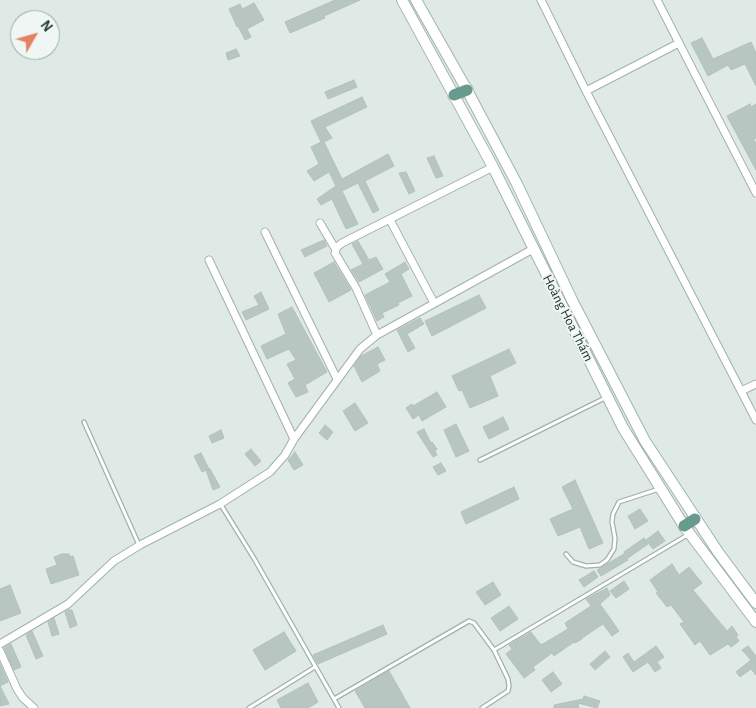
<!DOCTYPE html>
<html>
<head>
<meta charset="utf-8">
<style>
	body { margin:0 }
	#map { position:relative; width:756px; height:708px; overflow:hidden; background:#dfe9e5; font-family:"Alegreya Sans",sans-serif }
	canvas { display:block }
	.north { position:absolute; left:10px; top:10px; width:50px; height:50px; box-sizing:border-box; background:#eff6f3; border:1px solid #9daaa6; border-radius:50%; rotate:52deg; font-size:14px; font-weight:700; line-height:20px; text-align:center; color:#223732 }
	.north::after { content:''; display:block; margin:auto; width:18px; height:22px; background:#e58261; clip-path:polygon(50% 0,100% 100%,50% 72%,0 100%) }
</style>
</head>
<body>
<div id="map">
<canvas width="756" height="708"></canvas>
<div class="north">N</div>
</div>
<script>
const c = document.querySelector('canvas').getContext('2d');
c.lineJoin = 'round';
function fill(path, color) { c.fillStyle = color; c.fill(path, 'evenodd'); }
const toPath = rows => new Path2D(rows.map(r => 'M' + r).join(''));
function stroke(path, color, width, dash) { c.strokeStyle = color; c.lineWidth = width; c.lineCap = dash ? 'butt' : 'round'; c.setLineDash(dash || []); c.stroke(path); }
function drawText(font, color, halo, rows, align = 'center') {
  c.font = font + ' "Alegreya Sans",sans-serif'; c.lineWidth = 4; c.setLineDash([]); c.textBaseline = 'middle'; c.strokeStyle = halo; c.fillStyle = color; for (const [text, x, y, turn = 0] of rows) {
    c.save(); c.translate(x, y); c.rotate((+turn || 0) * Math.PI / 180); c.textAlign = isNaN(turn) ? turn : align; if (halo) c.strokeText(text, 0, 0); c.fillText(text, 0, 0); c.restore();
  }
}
const building = toPath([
	[335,0,360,0,324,16,325,18,290,33,285,22,335,0],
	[254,3,264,20,247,29,251,37,245,40,238,26,237,27,229,9,240,4,242,9,254,3],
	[702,38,713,59,751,42,756,53,756,86,745,64,731,70,728,65,708,76,691,43,702,38],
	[236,49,240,56,228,60,226,53,236,49],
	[354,80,357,87,328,99,325,92,354,80],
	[362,97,367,107,325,127,332,138,324,142,342,179,388,154,394,166,365,181,379,210,373,213,358,183,342,191,358,224,346,229,332,199,321,205,317,199,336,186,329,172,314,181,307,171,319,164,311,147,321,142,311,121,362,97],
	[750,104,751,107,756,104,756,138,754,139,756,144,756,170,727,116,750,104],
	[434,156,443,176,436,178,427,158,434,156],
	[406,172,415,191,409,194,399,173,406,172],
	[324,240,327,246,305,257,301,250,324,240],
	[358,241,369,260,376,257,383,269,359,282,351,270,363,264,352,244,358,241],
	[334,262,351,290,329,302,314,273,334,262],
	[405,262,409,269,401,274,412,296,398,303,399,305,382,313,384,317,377,321,365,295,390,282,385,274,405,262],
	[261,292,269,309,246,320,242,312,259,305,254,296,261,292],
	[479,295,486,308,432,336,425,321,479,295],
	[292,307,327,372,305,385,308,392,296,397,288,383,295,379,287,364,296,360,289,349,267,359,261,346,286,334,278,314,292,307],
	[420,318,424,324,407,334,415,348,408,352,397,330,420,318],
	[378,347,385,360,377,364,380,371,362,382,354,366,361,356,378,347],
	[509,349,516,363,490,376,498,396,470,408,462,390,459,391,452,376,509,349],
	[437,392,446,407,422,421,419,415,413,419,406,408,412,404,413,406,437,392],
	[355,403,368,423,355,431,343,411,355,403],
	[503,417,509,429,489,439,483,427,503,417],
	[456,424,469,451,456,457,444,430,456,424],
	[325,425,333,432,327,440,319,433,325,425],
	[424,429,431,443,432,442,437,449,435,451,437,455,433,457,417,432,424,429],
	[221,430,224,438,212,443,209,436,221,430],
	[251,449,261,461,255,466,245,454,251,449],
	[295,452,303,465,294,470,288,460,295,452],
	[201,453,209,469,202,472,194,456,201,453],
	[441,463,446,471,438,475,433,467,441,463],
	[210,469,220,487,213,490,206,470,210,469],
	[575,480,603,543,589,549,580,527,558,536,550,519,573,509,562,487,575,480],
	[514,487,519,499,466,524,461,512,514,487],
	[640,509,648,521,635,529,628,516,640,509],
	[658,531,665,541,653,549,646,540,658,531],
	[644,538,648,544,628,558,624,552,644,538],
	[62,554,69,554,70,557,73,556,79,575,51,584,46,569,57,565,54,557,62,554],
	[624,554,628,560,601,576,597,570,624,554],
	[672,564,679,575,689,567,702,583,693,590,727,631,732,626,738,635,736,636,739,641,731,647,728,644,710,655,700,641,695,645,680,624,684,622,671,605,667,607,656,593,658,592,650,580,672,564],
	[594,571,598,577,584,587,579,580,594,571],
	[624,581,629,589,616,598,610,591,624,581],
	[493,582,501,595,485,605,476,592,493,582],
	[10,585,21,613,0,621,0,589,10,585],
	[607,588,610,595,600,604,619,631,612,636,603,624,582,638,582,639,575,643,574,642,554,656,552,653,533,667,535,670,524,678,506,654,512,649,509,645,531,632,541,645,568,629,565,623,591,606,586,599,607,588],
	[509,606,518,619,500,631,491,618,509,606],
	[68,610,72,610,77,625,70,628,65,612,68,610],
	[54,618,59,634,52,636,48,622,54,618],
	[383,625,387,634,318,664,313,655,383,625],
	[32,631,43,656,36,659,26,635,32,631],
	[284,632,296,651,265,670,253,650,284,632],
	[11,644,21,667,14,670,4,648,11,644],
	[656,646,664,657,657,662,661,668,655,672,648,662,633,672,623,657,628,653,634,662,656,646],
	[748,646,756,656,756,675,751,669,740,677,736,672,751,660,742,650,748,646],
	[605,651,610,657,595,670,590,664,605,651],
	[0,664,8,682,0,686,0,664],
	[389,671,410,708,365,708,355,691,389,671],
	[553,672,562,684,551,692,542,680,553,672],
	[308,683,318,702,308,708,281,708,277,700,308,683],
	[0,686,9,704,0,706,0,686],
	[584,696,600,701,597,708,578,703,579,708,554,708,554,705,583,699,584,696]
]);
fill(building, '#b8c6c1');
stroke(building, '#b2c2bb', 1);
const lane = toPath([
	[84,422,139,545],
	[480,460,605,398],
	[221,505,255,560,339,708],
	[566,554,573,562,586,566,600,565,607,560,614,549,615,538,612,522,613,514,619,502,659,489],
	[494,650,689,534],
	[334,699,469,621,474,623,494,650,508,679,509,686,508,691,482,708],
	[249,708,315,667]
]);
const street = toPath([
	[541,0,586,91,756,420],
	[657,0,756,193],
	[586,91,679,43],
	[390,220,434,303],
	[320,223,336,250],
	[265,232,337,379],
	[209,260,294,439],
	[377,335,356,288,335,253,337,247,342,243,493,167],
	[741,391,756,384],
	[0,644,68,604,114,561,140,545,220,504,270,472,285,455,294,439,360,349,377,335,533,249],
	[0,651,17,689,23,698,34,708]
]);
const secondary = toPath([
	[402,0,493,167,623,428,684,526,756,622],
	[416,0,467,90,517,184,572,300,645,441,718,552,756,603]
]);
const primary = toPath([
	[454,95,467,90],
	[684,526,695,519]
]);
stroke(lane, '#a3b0ac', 5.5);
stroke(street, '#a3b0ac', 9);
stroke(secondary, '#a0b4ac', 12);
stroke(primary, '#bdc3c2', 14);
stroke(lane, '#fff', 3);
stroke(street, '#fff', 7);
stroke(secondary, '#fff', 10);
stroke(primary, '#679b8e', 11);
drawText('14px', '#223732', '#eff6f3', [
	["Hoàng Hoa Thám",568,318,63]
]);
</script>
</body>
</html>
